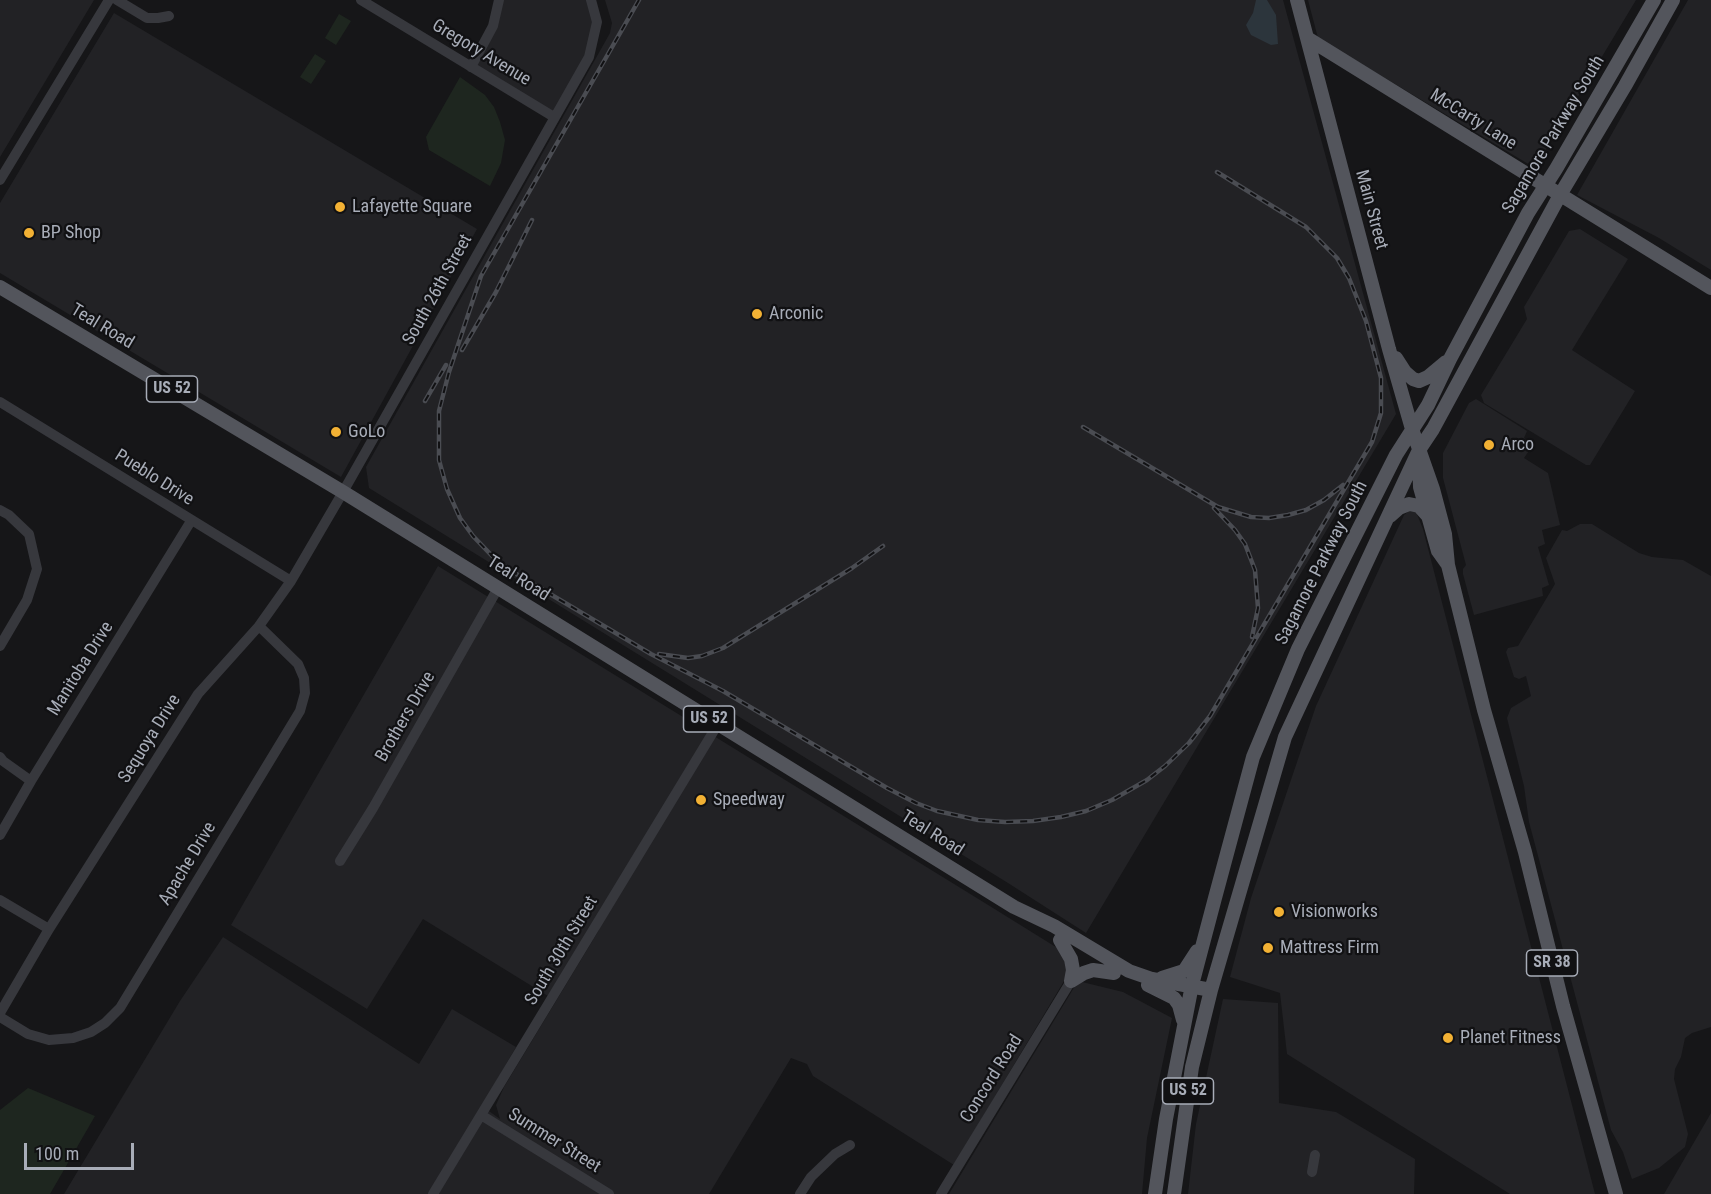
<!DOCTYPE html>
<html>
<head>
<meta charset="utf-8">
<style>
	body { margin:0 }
	#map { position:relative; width:1711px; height:1194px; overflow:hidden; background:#161618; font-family:"Roboto Condensed",sans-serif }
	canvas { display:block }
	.scale { position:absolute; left:24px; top:1143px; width:110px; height:27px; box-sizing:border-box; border:3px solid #a8adb8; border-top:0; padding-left:8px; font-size:18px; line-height:21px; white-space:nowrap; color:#a8adb8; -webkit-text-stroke:4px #111113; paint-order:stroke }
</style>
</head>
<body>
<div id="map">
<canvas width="1711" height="1194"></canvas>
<div class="scale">100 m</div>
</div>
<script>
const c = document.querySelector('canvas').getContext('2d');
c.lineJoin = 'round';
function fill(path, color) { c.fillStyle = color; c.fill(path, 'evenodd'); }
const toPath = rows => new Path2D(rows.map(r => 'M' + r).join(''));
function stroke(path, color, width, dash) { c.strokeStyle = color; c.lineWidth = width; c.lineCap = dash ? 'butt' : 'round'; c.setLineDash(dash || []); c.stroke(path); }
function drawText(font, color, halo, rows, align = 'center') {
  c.font = font + ' "Roboto Condensed",sans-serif'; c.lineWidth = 4.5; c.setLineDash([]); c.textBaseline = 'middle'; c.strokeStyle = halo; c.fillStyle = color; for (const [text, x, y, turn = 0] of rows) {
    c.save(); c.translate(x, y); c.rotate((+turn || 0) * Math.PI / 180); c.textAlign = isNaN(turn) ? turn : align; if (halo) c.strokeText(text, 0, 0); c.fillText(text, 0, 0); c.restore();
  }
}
fill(toPath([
	[0,0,94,0,0,157],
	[499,0,591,0,593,40,554,117,471,67],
	[605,0,1283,0,1396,414,1086,933,1008,883,369,488,366,467,610,33,612,23],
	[1308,0,1636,0,1535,168,1318,38],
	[1688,0,1711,0,1711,270,1659,238,1577,195],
	[114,13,477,229,341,477,0,273,0,203],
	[1580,229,1628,259,1572,350,1635,391,1590,465,1586,465,1484,403,1481,395,1527,319,1524,307,1569,231],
	[1476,399,1527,431,1524,438,1533,445,1524,458,1548,473,1560,525,1542,530,1545,544,1538,547,1549,585,1542,588,1543,596,1474,615,1463,574,1463,569,1466,565,1443,478,1443,453,1469,403],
	[1409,511,1416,512,1423,529,1595,1194,1510,1194,1287,1054,1280,993,1230,977,1251,898,1316,706,1404,515],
	[1580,524,1592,524,1639,553,1652,557,1683,560,1711,576,1711,1027,1692,1033,1685,1038,1681,1057,1675,1069,1674,1079,1688,1134,1685,1147,1659,1168,1632,1179,1623,1152,1611,1130,1529,822,1524,786,1507,718,1511,708,1531,696,1526,676,1519,679,1514,677,1506,652,1508,648,1518,646,1555,584,1546,558,1562,530,1567,531],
	[438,566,993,908,1059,949,1069,961,1067,976,954,1165,813,1076,807,1064,791,1058,709,1194,64,1194,180,1001,223,937,419,1064,452,1009,516,1047,482,1106,500,1119,496,1105,504,1087,599,930,592,926,548,996,423,919,367,1009,231,925],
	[1078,981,1123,992,1172,1018,1147,1138,1142,1194,949,1194],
	[1223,999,1278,1003,1279,1103,1336,1112,1415,1159,1414,1194,1188,1194,1196,1124],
	[1711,1113,1711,1194,1664,1194]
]), '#222225');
fill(toPath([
	[339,14,351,21,336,45,325,38],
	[315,54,326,61,311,84,300,77],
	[460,77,485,95,494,107,500,122,505,140,501,163,490,186,429,150,426,137],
	[28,1088,95,1116,50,1194,0,1194,0,1110]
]), '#1e261f');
fill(toPath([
	[1256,0,1267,0,1276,15,1278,44,1271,45,1251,35,1246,25,1253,13]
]), '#2c353c');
stroke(toPath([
	[117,0,147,18,158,18,169,16],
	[361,0,554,117],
	[471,67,493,26,499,0],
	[0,180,109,0],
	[0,402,291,581],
	[0,510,9,515,29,534,37,569,27,600,0,646],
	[0,757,3,761,31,781],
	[0,835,31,781,191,521],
	[340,861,373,808,498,588],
	[0,900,49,929],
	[0,1013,49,929,198,694,259,626,291,581,343,492,589,57,597,22,591,0],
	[0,1017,28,1034,49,1040,73,1038,91,1032,105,1023,120,1008,300,711,305,693,304,678,298,664,259,626],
	[481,1115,609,1194],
	[1312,1172,1315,1155],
	[433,1194,718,724],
	[800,1194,811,1177,835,1154,850,1145],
	[941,1194,1071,981]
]), '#37383d', 10);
stroke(toPath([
	[1297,0,1389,349,1412,429,1433,489,1445,534,1448,565,1484,710,1525,852,1563,1006,1616,1194],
	[1307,38,1711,288],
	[0,287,343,492,1014,907,1054,926,1129,971,1152,979,1211,990],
	[1396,358,1405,372,1413,379,1419,381,1428,377,1446,362],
	[1419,461,1420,487,1438,551,1448,565],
	[1390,516,1399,508,1409,504,1419,506,1428,516],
	[1060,940,1071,959,1073,970,1071,981],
	[1162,978,1184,971,1197,951],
	[1071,981,1084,973,1093,970,1114,973],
	[1148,985,1174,998,1179,1005,1183,1020],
	[1155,1194,1166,1119,1192,985,1215,898,1253,757,1298,649,1396,455,1428,405,1450,359,1528,213,1556,169,1654,0],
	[1174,1194,1192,1067,1211,990,1285,737,1419,450,1433,429,1560,195,1625,86,1673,0]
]), '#53555c', 14);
const rail = toPath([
	[639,0,481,276,449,372,439,411,439,460,447,489,460,518,473,536,496,560,513,572,651,654,723,691,887,788,916,803,937,811,978,820,1005,822,1033,821,1061,817,1086,811,1112,800,1147,780,1165,766,1189,743,1210,716,1372,442,1381,413,1381,378,1366,321,1349,278,1337,258,1306,227,1217,172],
	[462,350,496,292,532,220],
	[425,401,446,365],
	[1083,427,1218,507,1251,517,1269,518,1288,515,1306,510,1324,500,1343,485],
	[1214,508,1235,530,1245,544,1255,570,1258,608,1252,637],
	[659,654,688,658,702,656,723,648,852,568,883,546]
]);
stroke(rail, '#4a4c52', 4.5);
stroke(rail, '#111113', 2, [7]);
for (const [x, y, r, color] of [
	[340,207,6,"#f2b134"],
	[29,233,6,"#f2b134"],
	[757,314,6,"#f2b134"],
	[336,432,6,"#f2b134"],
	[1489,445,6,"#f2b134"],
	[701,800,6,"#f2b134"],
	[1279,912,6,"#f2b134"],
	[1268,948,6,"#f2b134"],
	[1448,1038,6,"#f2b134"]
]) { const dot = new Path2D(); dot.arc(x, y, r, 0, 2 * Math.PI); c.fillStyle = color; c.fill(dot); stroke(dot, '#111113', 2); }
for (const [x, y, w] of [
	[172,389,51],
	[709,719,51],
	[1552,963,51],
	[1188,1091,51]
]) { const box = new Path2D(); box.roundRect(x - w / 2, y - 13, w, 26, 4.5); c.fillStyle = '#111113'; c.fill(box); stroke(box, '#a8adb8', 1.5); }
drawText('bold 16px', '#a8adb8', null, [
	["US 52",172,389],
	["US 52",709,719],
	["SR 38",1552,963],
	["US 52",1188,1091]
]);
drawText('18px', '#a8adb8', '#111113', [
	["Gregory Avenue",481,53,31],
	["McCarty Lane",1473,120,32],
	["Sagamore Parkway South",1554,135,-59],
	["Main Street",1371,210,75],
	["South 26th Street",438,290,-61],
	["Teal Road",102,327,31],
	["Pueblo Drive",154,478,32],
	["Sagamore Parkway South",1322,563,-63],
	["Teal Road",518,579,32],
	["Manitoba Drive",81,669,-58],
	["Brothers Drive",406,717,-60],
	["Sequoya Drive",150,739,-58],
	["Teal Road",932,834,32],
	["Apache Drive",188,864,-59],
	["South 30th Street",562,951,-59],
	["Concord Road",992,1079,-58],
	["Summer Street",554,1141,32]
]);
drawText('18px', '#a8adb8', '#111113', [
	["Lafayette Square",352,207],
	["BP Shop",41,233],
	["Arconic",769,314],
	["GoLo",348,432],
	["Arco",1501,445],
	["Speedway",713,800],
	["Visionworks",1291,912],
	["Mattress Firm",1280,948],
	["Planet Fitness",1460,1038]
], 'left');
</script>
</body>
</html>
